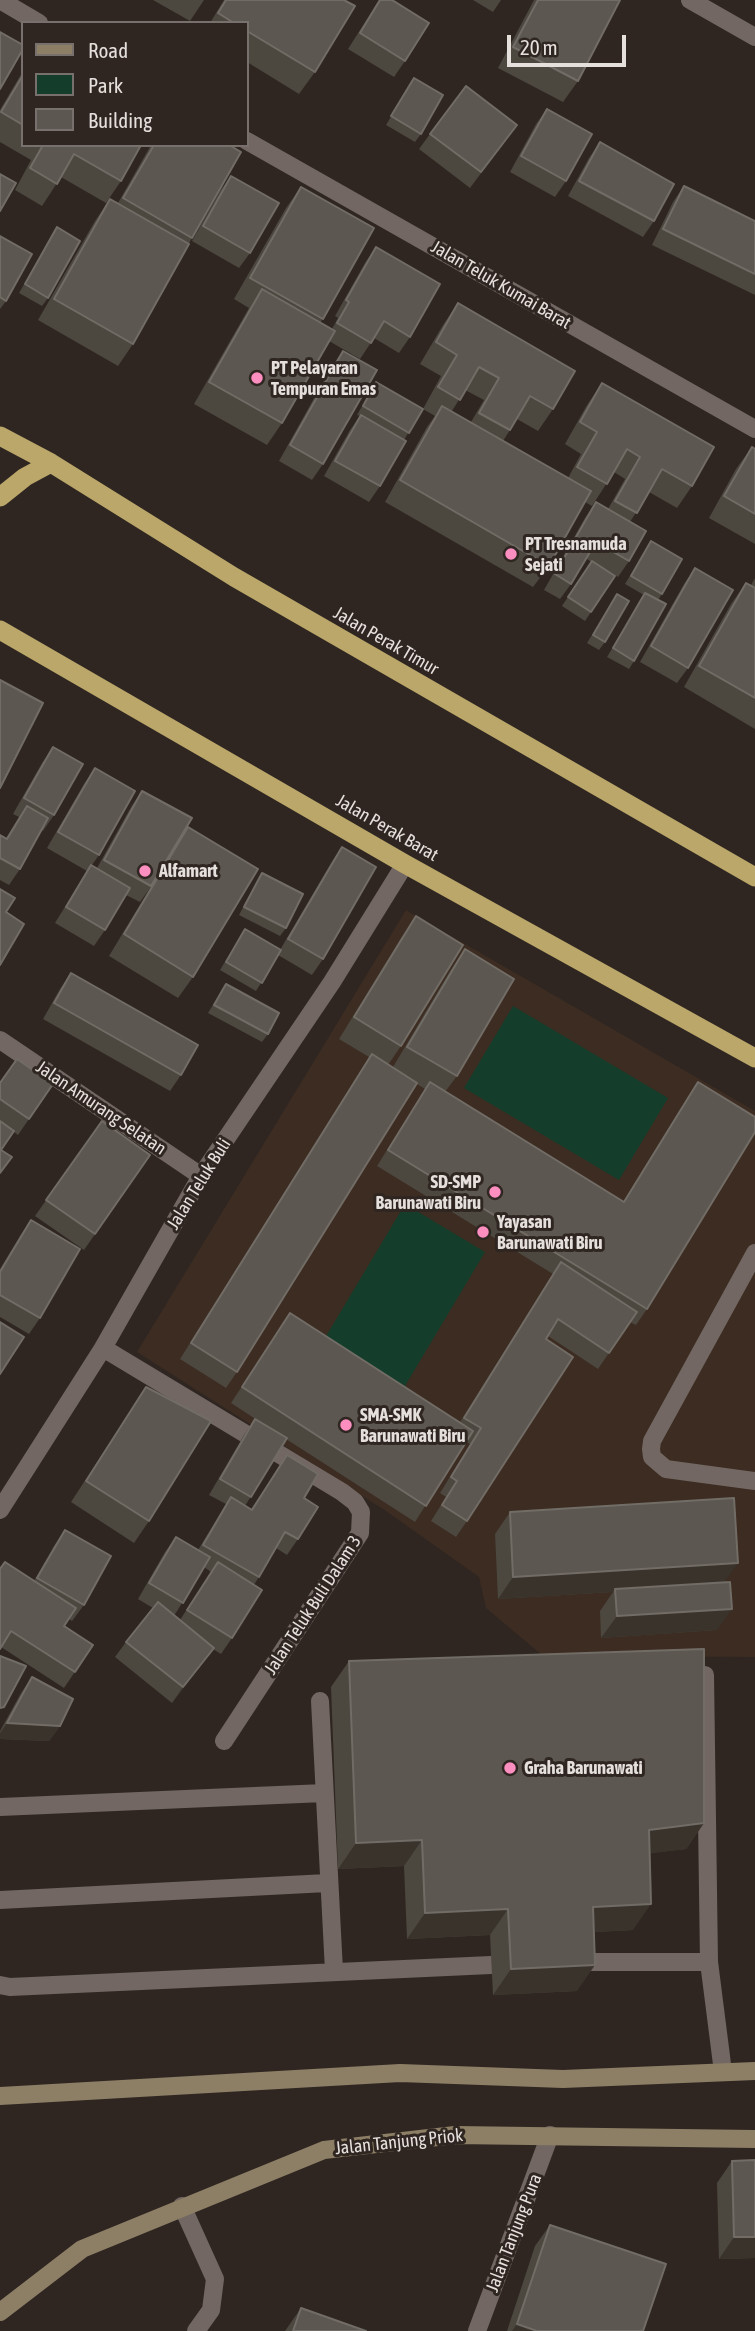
<!DOCTYPE html>
<html>
<head>
<meta charset="utf-8">
<style>
	body { margin:0 }
	#map { position:relative; width:755px; height:2331px; overflow:hidden; background:#2f2622; font-family:"Asap Condensed",sans-serif }
	canvas { display:block }
	.legend { position:absolute; left:21px; top:21px; width:228px; height:126px; box-sizing:border-box; background:#2f2622; border:2px solid #78706d; margin:0; padding:9px 12px; list-style:none; font-size:21px; color:#e6e0dd }
	.legend li { display:flex; align-items:center; gap:14px; height:35px }
	.legend b { width:35px; border:2px solid #78706d }
	.scale { position:absolute; left:507px; top:35px; width:119px; height:32px; box-sizing:border-box; border:4px solid #e6e0dd; border-top:0; padding-left:9px; font-size:21px; line-height:24px; white-space:nowrap; color:#e6e0dd; -webkit-text-stroke:5px #2f2622; paint-order:stroke }
</style>
</head>
<body>
<div id="map">
<canvas width="755" height="2331"></canvas>
<ul class="legend">
<li><b style="height:9px;background:#8d7f65"></b>Road</li>
<li><b style="height:19px;background:#143e2b"></b>Park</li>
<li><b style="height:19px;background:#5c5750"></b>Building</li>
</ul>
<div class="scale">20 m</div>
</div>
<script>
const c = document.querySelector('canvas').getContext('2d');
c.lineJoin = 'round';
function fill(path, color) { c.fillStyle = color; c.fill(path, 'evenodd'); }
const toPath = rows => new Path2D(rows.map(r => 'M' + r).join(''));
function stroke(path, color, width, dash) { c.strokeStyle = color; c.lineWidth = width; c.lineCap = dash ? 'butt' : 'round'; c.setLineDash(dash || []); c.stroke(path); }
function drawText(font, color, halo, rows, align = 'center') {
  c.font = font + ' "Asap Condensed",sans-serif'; c.lineWidth = 6; c.setLineDash([]); c.textBaseline = 'middle'; c.strokeStyle = halo; c.fillStyle = color; for (const [text, x, y, turn = 0] of rows) {
    c.save(); c.translate(x, y); c.rotate((+turn || 0) * Math.PI / 180); c.textAlign = isNaN(turn) ? turn : align; if (halo) c.strokeText(text, 0, 0); c.fillText(text, 0, 0); c.restore();
  }
}
fill(toPath([
	[406,910,755,1111,755,1657,543,1656,486,1608,479,1577,386,1511,137,1352]
]), '#3c2c21');
fill(toPath([
	[513,1006,668,1098,619,1180,464,1088],
	[405,1204,485,1252,399,1396,319,1348]
]), '#143e2b');
stroke(toPath([
	[755,1253,652,1441,651,1449,652,1457,666,1469,755,1481],
	[705,1675,709,1962],
	[320,1701,334,1971],
	[0,1807,324,1793],
	[0,1900,327,1883],
	[576,1962,709,1962,723,2072],
	[0,1985,10,1987,491,1965],
	[182,2206,215,2279,211,2310,196,2331],
	[477,2331,550,2135]
]), '#726762', 18);
stroke(toPath([
	[0,0,39,23],
	[690,0,755,37],
	[247,141,755,429],
	[0,1040,201,1176],
	[103,1348,342,1492,355,1502,361,1512,360,1533,224,1741],
	[0,1510,103,1348,201,1176,332,982,405,864]
]), '#726762', 18);
stroke(toPath([
	[0,2096,400,2073,563,2079,755,2071],
	[0,2312,82,2249,324,2150,455,2135,755,2139]
]), '#8d7f65', 18);
stroke(toPath([
	[0,436,51,463,234,577,755,877],
	[0,497,25,477,51,463],
	[0,630,405,864,755,1058]
]), '#baa769', 19);
fill(toPath([
	[153,0,204,0,190,21],
	[224,0,344,0,315,72,299,94,247,62,247,23,210,23],
	[379,0,405,61,394,77,348,49],
	[473,0,501,0,493,12],
	[534,0,620,0,578,81,563,102,498,68],
	[23,71,23,145,141,145,121,181,106,203,61,177,42,206,15,190,31,160,0,142,0,110],
	[414,78,421,134,415,142,386,125],
	[547,109,566,181,555,197,510,172,536,124],
	[517,125,470,188,419,149,430,134],
	[600,142,654,221,643,237,568,196,589,158],
	[151,145,229,145,192,238,133,344,118,366,38,320,95,221,110,199,118,203],
	[231,176,250,253,239,268,192,241,220,191],
	[684,186,755,221,755,295,652,245,673,202],
	[301,187,323,319,320,323,332,329,338,318,335,316,365,263,376,247,410,337,399,353,374,338,360,359,329,341,282,423,267,445,194,404,249,308,234,299,286,208],
	[57,227,48,298,42,306,19,293],
	[0,236,6,301,0,309],
	[458,303,553,409,538,431,517,419,503,441,568,478,581,454,565,444,587,405,602,383,692,486,677,508,649,492,630,522,629,561,618,577,605,569,615,576,585,621,562,606,591,562,586,558,571,584,560,599,544,590,585,518,596,502,608,509,625,479,614,472,592,506,585,502,549,566,533,587,385,502,427,427,435,416,423,409,404,440,380,486,369,502,324,476,350,430,360,416,357,415,376,382,423,409,441,376,420,364,443,325],
	[465,390,484,400,471,422,452,411],
	[343,351,323,464,312,480,279,461,332,366],
	[752,447,755,449,755,544,709,518,736,469],
	[651,541,662,594,658,600,634,661,629,669,607,657,644,595,625,584],
	[695,568,688,668,677,683,640,662,684,584],
	[755,578,755,729,684,687,731,604,746,583,751,585],
	[617,594,605,642,599,650,587,643],
	[53,747,54,815,43,831,42,830,20,869,9,885,0,880,0,835,6,838,19,817,13,814,42,763],
	[95,768,99,855,92,865,97,868,131,807,142,791,176,845,188,827,193,977,178,998,109,956,150,888,140,902,126,895,105,930,94,946,55,923,87,871,47,848,84,784],
	[342,847,323,959,312,975,278,955,256,991,220,970,245,929,280,950,331,863],
	[262,873,286,928,280,936,239,915,257,881],
	[416,916,401,1046,388,1065,393,1067,450,971,465,949,457,1076,445,1092,623,1202,687,1098,698,1082,647,1309,636,1325,630,1322,598,1369,548,1336,467,1521,456,1537,431,1521,446,1497,440,1493,470,1444,466,1442,415,1522,286,1439,245,1506,251,1509,287,1455,304,1498,298,1539,287,1555,276,1548,254,1585,232,1638,221,1654,213,1649,172,1703,115,1657,126,1642,153,1608,138,1599,165,1552,176,1537,198,1550,226,1504,209,1495,244,1435,255,1419,263,1424,231,1403,290,1313,460,1422,553,1274,377,1166,425,1089,417,1084,237,1372,226,1388,180,1359,369,1057,339,1039,401,938],
	[204,1567,211,1572,180,1620,174,1616],
	[71,973,181,1075,170,1091,43,1019,60,989],
	[226,984,268,1034,262,1042,208,1013],
	[0,1083,53,1084,18,1135,14,1132,1,1150,0,1174],
	[102,1121,150,1155,84,1250,35,1216],
	[31,1220,40,1318,29,1334,0,1317,0,1269,20,1236],
	[146,1387,149,1521,134,1543,71,1502],
	[510,1512,724,1582,717,1630,601,1638,600,1611,613,1592,498,1599,495,1534],
	[65,1530,84,1605,72,1621,69,1619,64,1626,93,1645,64,1688,1,1647,34,1581,54,1546],
	[349,1661,704,1823,686,1849,649,1853,633,1930,594,1932,577,1991,493,1995,490,1935,407,1939,404,1866,338,1869,331,1687],
	[32,1677,60,1726,49,1741,0,1739,0,1731,21,1693],
	[732,2161,755,2258,719,2259,717,2183],
	[550,2225,643,2331,507,2331,535,2246],
	[301,2308,366,2331,285,2331]
]), '#4c473f');
fill(toPath([
	[738,1563,722,1585,615,1589,613,1592,498,1599,513,1577],
	[732,1609,717,1630,601,1638,617,1616],
	[214,1648,203,1663,172,1703,183,1687],
	[7,1723,60,1726,49,1741,0,1739,0,1733],
	[704,1823,686,1849,630,1856,649,1830],
	[422,1840,404,1866,338,1869,356,1843],
	[651,1904,633,1930,575,1933,593,1907],
	[508,1909,490,1935,407,1939,425,1913],
	[595,1965,577,1991,493,1995,511,1969],
	[734,2237,755,2237,755,2258,719,2259],
	[517,2324,537,2331,512,2331]
]), '#39332c');
const building = toPath([
	[226,0,344,0,355,6,315,72,247,31,247,23,234,23,218,13,226,0],
	[380,0,392,0,429,23,405,61,360,33,380,0],
	[538,0,620,0,578,81,513,47,538,0],
	[0,32,23,45,23,49,0,89,0,32],
	[23,75,23,125,1,112,23,75],
	[414,78,443,95,421,134,391,116,414,78],
	[466,86,517,125,481,172,430,134,466,86],
	[547,109,592,134,566,181,521,156,547,109],
	[600,142,674,184,654,221,579,181,600,142],
	[43,145,141,145,121,181,74,154,57,184,30,168,43,145],
	[154,145,229,145,241,152,192,238,123,198,154,145],
	[0,174,16,183,0,211,0,174],
	[231,176,279,203,250,253,203,226,231,176],
	[684,186,755,221,755,274,663,229,684,186],
	[301,187,374,228,323,319,250,278,301,187],
	[110,199,189,244,133,344,54,299,110,199],
	[57,227,80,241,48,298,25,284,57,227],
	[0,236,32,254,6,301,0,297,0,236],
	[376,247,440,284,410,337,384,321,371,343,337,323,349,302,346,300,376,247],
	[262,289,335,331,282,423,209,382,262,289],
	[458,303,575,371,553,409,530,396,510,430,479,413,499,378,479,367,460,400,438,387,457,355,436,342,458,303],
	[343,351,377,370,323,464,290,445,343,351],
	[376,382,423,409,409,433,363,406,376,382],
	[602,383,714,447,692,486,662,469,637,513,615,501,640,457,627,449,607,484,577,467,597,432,580,422,602,383],
	[442,406,591,491,549,566,400,480,442,406],
	[361,415,406,441,380,486,335,461,361,415],
	[752,447,755,449,755,514,724,496,752,447],
	[596,502,646,531,629,561,596,542,571,584,555,574,596,502],
	[651,541,682,559,662,594,631,576,651,541],
	[592,561,615,576,591,612,568,597,592,561],
	[695,568,733,590,688,668,651,646,695,568],
	[746,583,755,588,755,698,699,666,746,583],
	[645,593,666,604,634,661,613,648,645,593],
	[617,594,629,601,605,642,593,635,617,594],
	[0,680,43,703,0,788,0,680],
	[53,747,83,764,54,815,24,798,53,747],
	[95,768,135,791,99,855,58,832,95,768],
	[142,791,192,818,151,886,104,860,142,791],
	[27,806,48,818,20,869,0,858,0,835,7,839,27,806],
	[188,827,258,869,193,977,124,934,188,827],
	[342,847,376,867,323,959,288,939,342,847],
	[91,865,130,888,105,930,66,907,91,865],
	[262,873,303,894,286,928,244,907,262,873],
	[0,889,15,898,6,912,24,924,0,965,0,889],
	[416,916,463,945,401,1046,354,1017,416,916],
	[245,929,281,950,262,983,226,962,245,929],
	[465,949,514,979,457,1076,407,1047,465,949],
	[71,973,198,1045,181,1075,54,1003,71,973],
	[226,984,279,1013,268,1034,214,1005,226,984],
	[372,1054,417,1083,237,1372,191,1343,372,1054],
	[17,1059,53,1084,29,1119,0,1099,0,1083,17,1059],
	[430,1082,624,1202,698,1082,755,1117,755,1132,647,1309,388,1150,430,1082],
	[0,1121,14,1131,1,1150,12,1157,0,1173,0,1121],
	[102,1121,150,1155,95,1234,46,1200,102,1121],
	[31,1220,80,1249,40,1318,0,1295,0,1272,31,1220],
	[561,1262,637,1312,609,1353,558,1319,546,1339,573,1357,467,1521,442,1505,457,1481,451,1477,481,1428,464,1418,561,1262],
	[290,1313,473,1431,426,1506,242,1387,290,1313],
	[0,1322,24,1337,0,1374,0,1322],
	[146,1387,211,1421,149,1521,86,1481,146,1387],
	[255,1419,287,1438,251,1497,220,1479,255,1419],
	[287,1455,318,1474,304,1498,318,1507,298,1539,285,1532,259,1577,203,1545,231,1497,252,1510,287,1455],
	[734,1498,738,1563,513,1577,510,1512,734,1498],
	[65,1530,111,1556,84,1605,37,1578,65,1530],
	[176,1537,210,1557,183,1603,149,1583,176,1537],
	[5,1562,76,1608,64,1626,93,1645,75,1672,11,1631,0,1649,0,1569,5,1562],
	[218,1562,262,1590,232,1638,187,1610,218,1562],
	[730,1582,732,1609,617,1616,615,1589,730,1582],
	[158,1602,214,1648,183,1687,126,1642,158,1602],
	[704,1649,704,1823,649,1830,651,1904,593,1907,595,1965,511,1969,508,1909,425,1913,422,1840,356,1843,349,1661,704,1649],
	[0,1656,26,1666,4,1707,0,1708,0,1656],
	[32,1677,73,1699,60,1726,7,1723,32,1677],
	[755,2160,755,2237,734,2237,732,2161,755,2160],
	[550,2225,666,2264,643,2331,537,2331,517,2324,550,2225],
	[301,2308,366,2331,293,2331,301,2308]
]);
fill(building, '#5c5750');
stroke(building, '#726c66', 2);
for (const [x, y, r, color] of [
	[257,378,7,"#fd8ec0"],
	[511,554,7,"#fd8ec0"],
	[145,871,7,"#fd8ec0"],
	[495,1192,7,"#fd8ec0"],
	[483,1232,7,"#fd8ec0"],
	[346,1425,7,"#fd8ec0"],
	[510,1768,7,"#fd8ec0"]
]) { const dot = new Path2D(); dot.arc(x, y, r, 0, 2 * Math.PI); c.fillStyle = color; c.fill(dot); stroke(dot, '#2f2622', 2.5); }
drawText('18px', '#e6e0dd', '#2f2622', [
	["Jalan Teluk Kumai Barat",501,285,30],
	["Jalan Perak Timur",386,641,30],
	["Jalan Perak Barat",387,828,30],
	["Jalan Amurang Selatan",101,1108,34],
	["Jalan Teluk Buli",199,1184,-58],
	["Jalan Teluk Buli Dalam 3",313,1605,-57],
	["Jalan Tanjung Priok",399,2142,-6],
	["Jalan Tanjung Pura",514,2233,-69]
]);
drawText('bold 18px', '#e6e0dd', '#2f2622', [
	["PT Pelayaran",271,368],
	["Tempuran Emas",271,389],
	["PT Tresnamuda",525,544],
	["Sejati",525,565],
	["Alfamart",159,871],
	["SD-SMP",481,1182,"right"],
	["Barunawati Biru",481,1203,"right"],
	["Yayasan",497,1222],
	["Barunawati Biru",497,1243],
	["SMA-SMK",360,1415],
	["Barunawati Biru",360,1436],
	["Graha Barunawati",524,1768]
], 'left');
</script>
</body>
</html>
